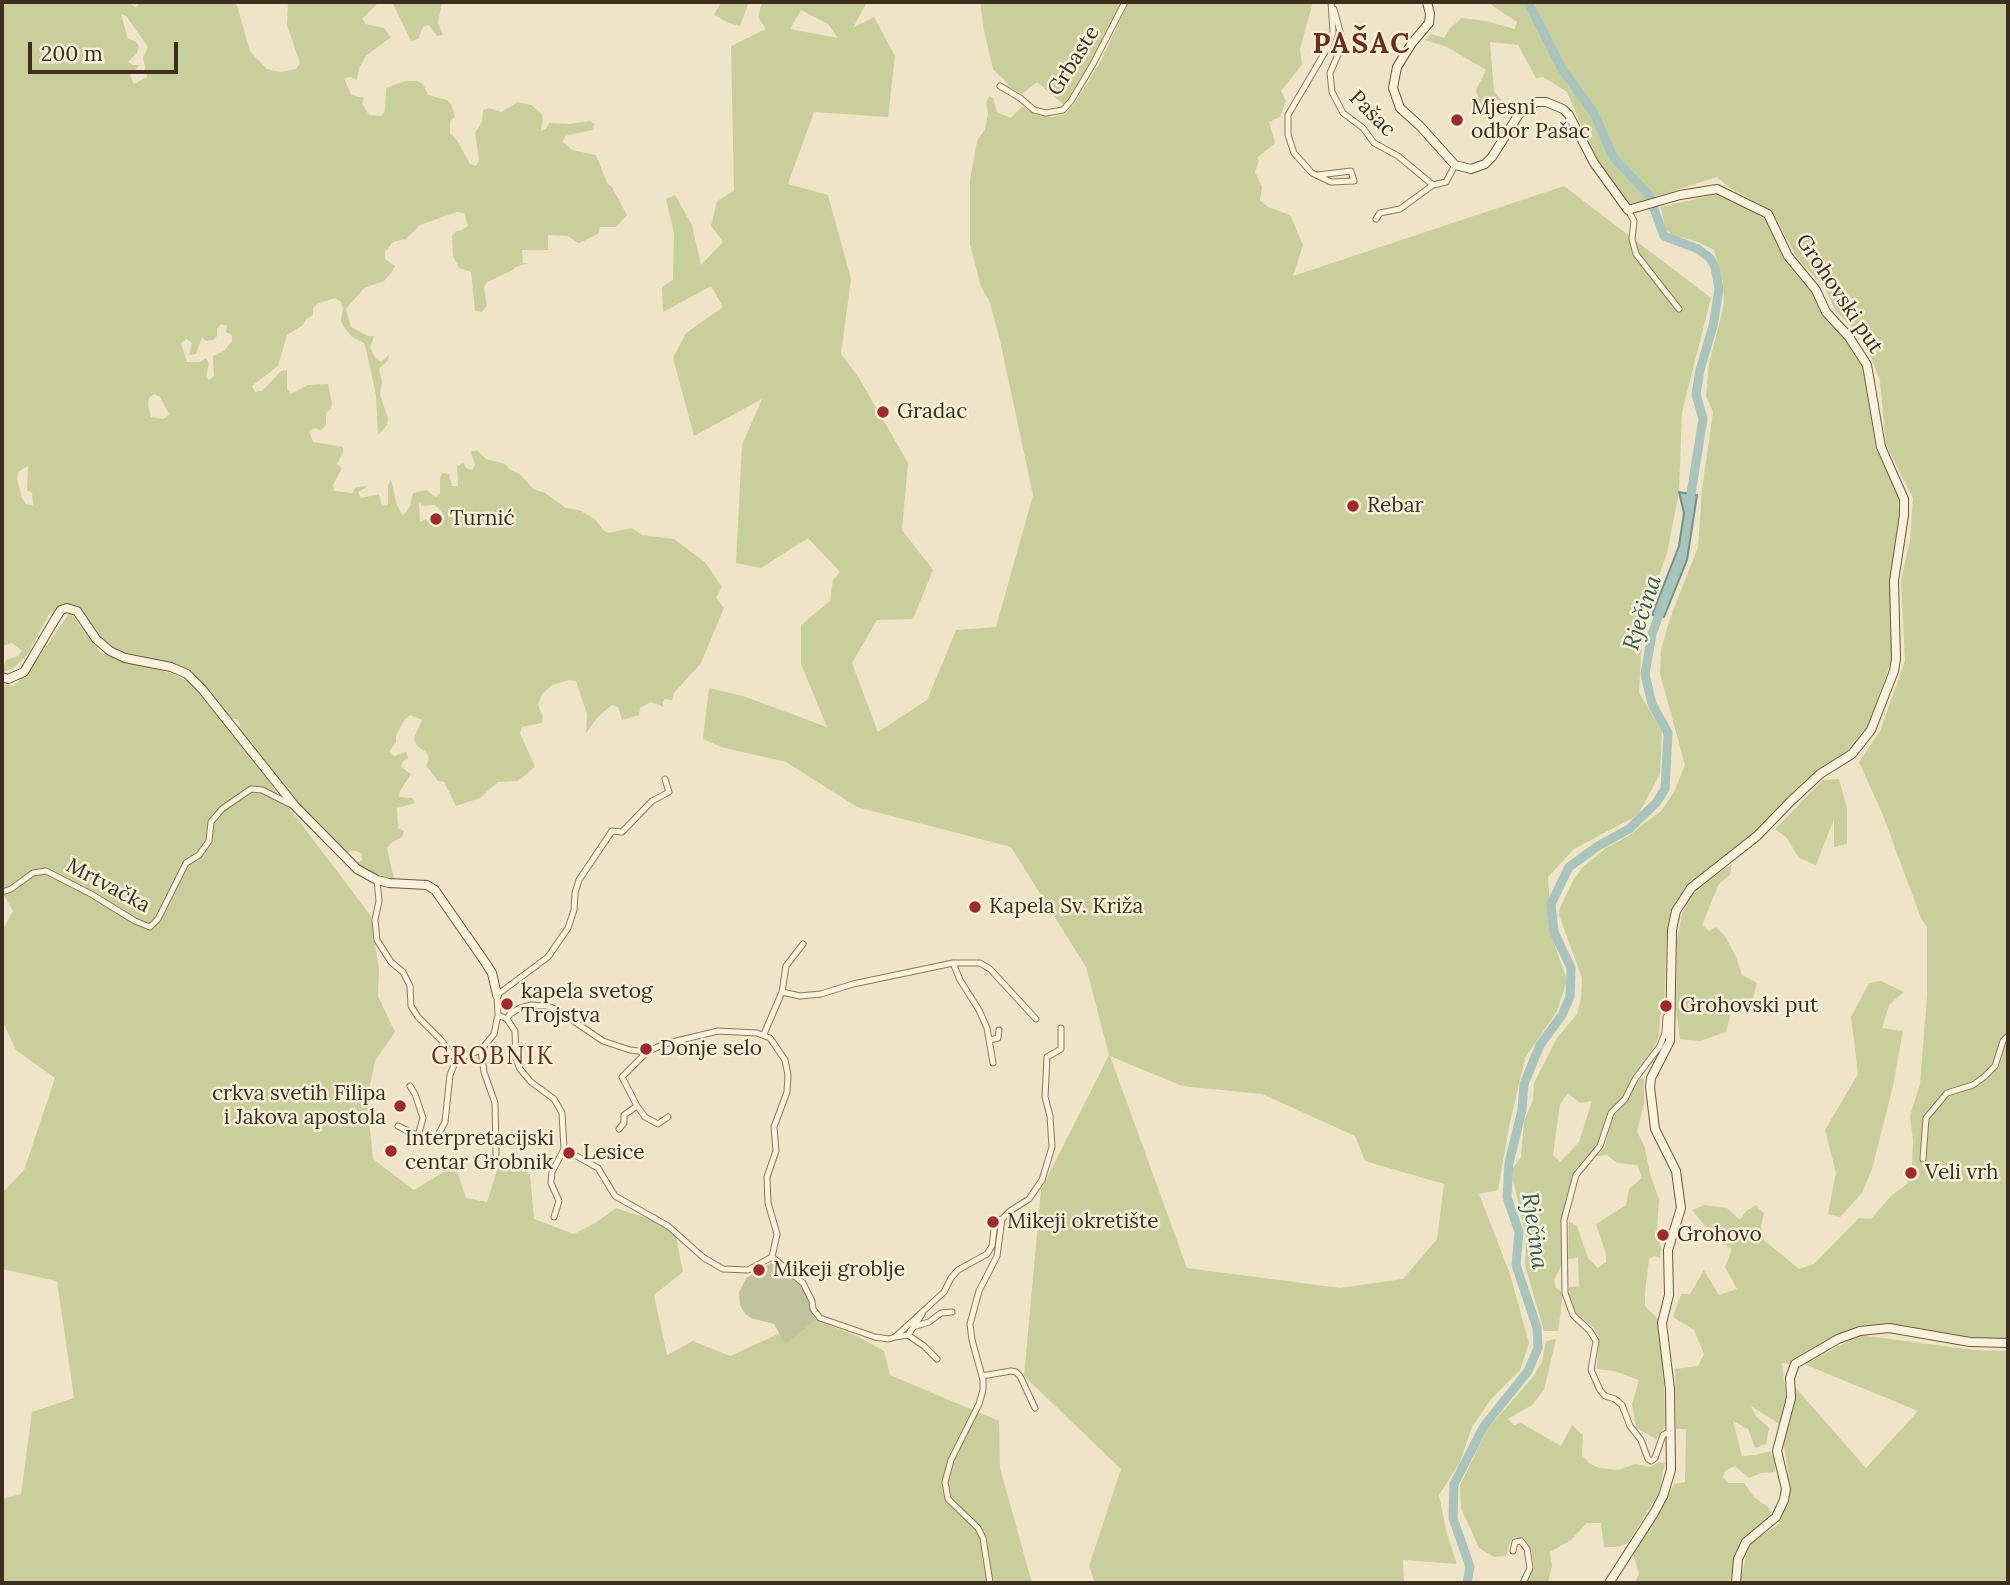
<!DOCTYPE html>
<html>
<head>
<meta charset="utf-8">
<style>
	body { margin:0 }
	#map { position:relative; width:2010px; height:1585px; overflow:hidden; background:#f0e4c8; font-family:Lora,serif }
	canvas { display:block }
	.frame { position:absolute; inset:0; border:4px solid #3d2e20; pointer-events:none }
	.scale { position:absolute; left:28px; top:42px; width:150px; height:32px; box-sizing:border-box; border:4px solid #3d2e20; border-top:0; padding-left:9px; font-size:21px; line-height:24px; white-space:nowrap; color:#3d2e20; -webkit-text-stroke:5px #f7eed8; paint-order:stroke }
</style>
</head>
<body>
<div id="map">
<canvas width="2010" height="1585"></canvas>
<div class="frame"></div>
<div class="scale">200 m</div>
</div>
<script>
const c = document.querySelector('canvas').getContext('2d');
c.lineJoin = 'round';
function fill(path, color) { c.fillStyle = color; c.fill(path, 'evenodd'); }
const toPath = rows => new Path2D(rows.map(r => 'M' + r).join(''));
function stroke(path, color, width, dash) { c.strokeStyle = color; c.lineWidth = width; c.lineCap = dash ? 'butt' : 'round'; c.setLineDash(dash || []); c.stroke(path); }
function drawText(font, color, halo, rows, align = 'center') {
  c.font = font + ' Lora,serif'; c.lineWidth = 5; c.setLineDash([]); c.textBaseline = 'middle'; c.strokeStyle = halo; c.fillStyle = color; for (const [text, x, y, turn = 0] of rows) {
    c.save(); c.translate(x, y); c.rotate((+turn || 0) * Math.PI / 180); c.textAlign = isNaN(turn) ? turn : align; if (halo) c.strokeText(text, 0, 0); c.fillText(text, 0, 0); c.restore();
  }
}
fill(toPath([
	[2,2,127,2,137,8,139,2,236,2,250,51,267,69,280,72,296,69,300,63,287,25,288,2,358,4,379,2,362,19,366,24,384,28,391,37,366,56,359,68,357,80,351,77,344,78,351,95,364,98,362,103,369,115,381,116,385,111,386,88,405,81,417,81,423,84,428,95,447,100,451,104,455,117,450,121,450,133,458,142,470,164,476,166,479,160,475,133,482,122,483,110,489,108,501,112,518,102,531,105,541,113,543,119,541,131,546,129,549,123,570,124,590,121,595,124,592,130,565,136,563,142,572,150,596,155,607,183,612,187,627,215,616,227,600,227,599,233,584,241,578,243,568,236,548,235,548,250,522,250,523,263,529,263,516,267,511,271,487,282,484,287,487,306,482,312,475,311,471,272,459,268,453,256,452,236,456,231,462,230,468,226,464,213,457,212,420,225,406,239,393,242,385,252,385,259,395,266,392,272,384,281,364,288,346,309,351,327,368,336,374,336,370,348,376,359,381,362,390,354,388,360,379,369,382,382,380,395,388,418,387,425,378,435,376,395,366,349,364,343,352,337,344,327,341,321,343,308,341,302,335,298,317,304,313,309,313,315,306,319,303,325,287,335,278,366,252,386,255,392,262,391,281,371,287,370,287,389,291,394,308,385,328,384,332,403,331,409,326,413,326,425,321,430,315,428,309,431,313,442,343,447,343,453,337,464,342,468,333,485,334,491,352,493,356,487,369,486,358,492,361,498,379,494,382,506,388,505,388,485,391,480,397,505,403,516,410,506,413,493,426,490,436,497,440,493,440,480,442,473,449,474,452,486,458,486,457,466,463,463,466,468,472,470,475,465,471,452,477,450,486,459,505,464,509,469,521,475,533,489,545,493,566,508,579,510,595,519,603,530,608,533,632,528,642,535,674,539,705,562,722,587,716,598,724,608,701,663,674,693,672,700,665,699,662,702,664,707,651,702,640,708,639,715,622,720,618,707,612,705,597,718,586,733,587,714,576,681,569,680,552,685,542,694,538,705,543,717,542,723,522,727,520,733,535,767,518,781,498,782,480,798,456,806,444,782,438,781,426,765,429,759,427,753,416,745,414,738,422,720,410,715,405,719,396,735,396,742,389,752,394,756,406,752,408,758,403,761,401,767,411,774,400,791,399,797,412,798,415,803,397,808,398,828,404,831,402,837,391,843,387,848,394,879,363,870,356,863,362,860,362,854,356,851,350,851,347,856,302,809,238,731,240,724,237,719,230,719,190,670,167,662,121,653,98,638,88,619,77,608,67,605,49,614,28,654,14,668,2,672,6,660,18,656,22,651,12,643,2,646],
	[121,14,126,16,148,47,143,58,147,77,134,84,129,72,135,70,140,65,133,65,128,62,137,53,139,46,135,41,128,39],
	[221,324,227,326,226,332,232,335,232,341,224,351,213,356,214,376,209,380,206,377,209,364,206,358,200,362,187,362,181,343,186,339,192,343,189,355,196,354,202,337,206,341,213,340,217,336,217,329],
	[154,394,160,397,169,414,164,419,151,417,148,404,149,398],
	[28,466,27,490,32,493,33,505,26,504,22,498,17,479,18,472],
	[419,502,422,506,435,505,443,513,437,524,431,523,426,519,420,522],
	[392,2,442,2,438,23,443,35,437,36,429,25,423,27,418,39,411,41],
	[721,2,749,2,740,26,729,23,714,15],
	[762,2,867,2,853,28,874,17,895,56,888,117,814,112,788,184,828,195,851,279,841,354,859,378,908,463,902,530,933,570,913,619,877,620,852,663,878,732,927,700,956,630,996,627,1033,495,999,336,989,300,981,287,970,244,970,180,977,141,985,129,988,114,986,103,989,96,993,98,997,112,1011,118,1022,106,1035,115,1053,117,1065,114,1075,103,1102,59,1128,2,1313,2,1300,49,1302,65,1281,91,1286,101,1280,117,1269,122,1275,143,1257,158,1259,161,1255,172,1262,187,1260,200,1268,207,1290,215,1303,245,1293,276,1564,186,1711,298,1682,412,1679,492,1667,553,1643,621,1639,693,1662,731,1660,774,1638,815,1574,849,1548,877,1552,937,1567,980,1557,1011,1525,1058,1509,1127,1498,1190,1479,1194,1510,1274,1529,1343,1520,1370,1491,1399,1472,1427,1460,1462,1439,1495,1447,1534,1457,1564,1403,1560,1404,1583,1095,1583,1089,1566,1121,1469,1024,1376,1041,1190,1109,1055,1086,967,1011,847,857,807,786,762,721,747,703,739,709,688,743,696,827,727,801,664,801,625,830,601,833,580,840,572,808,538,761,568,736,563,742,445,762,399,694,436,673,358,686,333,723,307,711,286,663,312,662,287,673,280,674,233,666,199,675,195,692,225,701,265,723,242,711,226,717,201,734,191,731,46,766,29,758,17],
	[801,10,828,24,838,38,790,29],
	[1110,1056,1182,1086,1262,1094,1355,1136,1365,1161,1444,1184,1437,1239,1403,1279,1340,1288,1187,1268],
	[980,2,1121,2,1102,43,1064,105,1037,82,1022,94,1003,84,1009,85,993,69,983,26],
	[1487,2,2008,2,2008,1340,1974,1338,1884,1325,1859,1328,1837,1335,1791,1364,1782,1363,1786,1399,1779,1424,1751,1406,1756,1416,1769,1428,1766,1444,1755,1448,1748,1429,1733,1421,1742,1456,1756,1455,1770,1451,1775,1461,1775,1472,1761,1473,1749,1478,1735,1466,1725,1471,1723,1477,1728,1483,1744,1483,1754,1497,1768,1507,1772,1515,1743,1539,1736,1554,1730,1583,1635,1583,1639,1574,1633,1553,1657,1516,1674,1484,1685,1482,1686,1429,1676,1429,1675,1369,1698,1366,1704,1354,1694,1330,1673,1317,1681,1294,1690,1294,1704,1270,1719,1295,1737,1289,1725,1267,1732,1249,1714,1237,1692,1210,1705,1205,1727,1208,1740,1220,1746,1211,1756,1205,1764,1214,1761,1226,1764,1240,1799,1269,1814,1264,1859,1218,1871,1219,1891,1196,1907,1184,1912,1169,1913,1140,1910,1116,1920,1084,1927,996,1927,927,1921,918,1882,813,1859,762,1880,731,1905,661,1901,581,1910,540,1913,498,1886,445,1880,381,1865,341,1835,310,1825,288,1797,258,1772,211,1730,188,1717,177,1630,205,1622,196,1593,153,1567,92,1543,77,1536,78,1518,45,1490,42,1494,91,1501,100,1479,103,1476,90,1486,70,1447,47,1425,40,1431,34,1444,38,1450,28,1462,18,1486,21,1515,29,1517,22],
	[1717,194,1746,207,1766,220,1789,266,1814,295,1826,320,1841,334,1863,366,1876,449,1898,495,1899,512,1890,581,1892,659,1867,729,1847,755,1819,770,1802,783,1754,834,1686,887,1671,910,1667,929,1664,1007,1660,1017,1659,1036,1652,1051,1632,1077,1623,1097,1608,1112,1598,1145,1577,1167,1573,1176,1561,1221,1563,1251,1561,1266,1554,1280,1556,1288,1563,1293,1558,1331,1544,1331,1525,1265,1526,1237,1513,1180,1513,1168,1521,1157,1524,1121,1533,1100,1534,1083,1557,1038,1577,1014,1581,999,1582,978,1559,915,1560,908,1574,879,1583,867,1606,848,1628,836,1661,811,1674,792,1685,765,1660,674,1661,650,1669,621,1698,547,1702,490,1713,412,1706,396,1709,364,1724,304,1723,283,1714,250,1698,242,1673,235,1665,229,1661,207],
	[1568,1093,1580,1103,1592,1101,1579,1142,1560,1162,1553,1155,1560,1104],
	[70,612,100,652,176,675,197,687,371,916,379,970,378,996,395,1032,375,1061,367,1100,373,1159,414,1190,455,1165,466,1198,487,1202,500,1161,530,1174,534,1219,574,1234,595,1223,616,1208,674,1227,683,1272,654,1295,667,1355,693,1341,730,1356,780,1333,785,1343,816,1320,857,1336,884,1351,890,1375,999,1421,1000,1468,1032,1583,2,1583,2,1499,21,1494,32,1412,74,1398,57,1281,2,1269,2,1193,24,1170,55,1078,16,1050,2,1020,2,931,13,911,2,892,2,684,14,686,38,658],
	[1839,779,1847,808,1847,844,1834,847,1834,819,1816,865,1799,858,1786,837,1775,829,1823,780],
	[1732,864,1730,875,1719,884,1702,925,1709,931,1716,927,1725,936,1736,957,1742,975,1757,983,1753,998,1740,1009,1732,1009,1726,1032,1700,1041,1680,1039,1676,1010,1677,939,1682,914,1689,899,1700,886],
	[1881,981,1904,992,1889,1005,1882,1028,1903,1031,1893,1086,1872,1169,1862,1193,1840,1217,1828,1214,1836,1173,1825,1130,1858,1074,1851,1017,1869,983],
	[1644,1078,1644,1104,1637,1131,1645,1148,1650,1174,1659,1200,1657,1232,1661,1248,1660,1258,1654,1256,1649,1259,1645,1293,1645,1306,1658,1319,1664,1380,1665,1426,1656,1439,1636,1428,1632,1404,1639,1380,1614,1371,1597,1369,1599,1339,1594,1328,1576,1313,1569,1296,1569,1287,1579,1286,1578,1258,1568,1259,1569,1221,1577,1226,1588,1258,1598,1268,1606,1262,1606,1254,1596,1224,1626,1205,1629,1189,1642,1178,1637,1165,1617,1163,1607,1155,1597,1156,1605,1147,1610,1121,1627,1101,1638,1080],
	[1860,1335,1974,1350,2008,1351,2008,1583,1740,1583,1749,1544,1780,1523,1791,1489,1783,1440,1795,1387,1866,1468,1918,1411,1804,1364],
	[1556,1339,1544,1390,1532,1405,1508,1419,1514,1425,1521,1423,1561,1446,1572,1425,1583,1435,1582,1455,1589,1463,1599,1468,1618,1470,1635,1464,1650,1467,1659,1462,1665,1463,1658,1494,1628,1543,1617,1547,1604,1547,1601,1523,1587,1523,1571,1540,1550,1552,1552,1566,1548,1583,1526,1583,1534,1568,1531,1549,1524,1539,1514,1537,1510,1542,1506,1556,1494,1557,1479,1548,1461,1508,1460,1485,1488,1428,1533,1377,1542,1362,1546,1341]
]), '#c9cf9b');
fill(toPath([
	[771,1263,776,1264,793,1275,807,1292,810,1310,816,1320,785,1344,774,1324,751,1318,745,1314,740,1305,739,1293,746,1278]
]), '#bfc49a');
const water = toPath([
	[1679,492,1697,495,1687,560,1664,617,1652,615,1679,546,1684,513,1679,492]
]);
fill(water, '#a9c4bc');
stroke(water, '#6f938a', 2);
stroke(toPath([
	[1528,2,1562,69,1594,113,1613,157,1649,195,1664,236,1698,249,1710,258,1715,267,1719,289,1713,326,1700,370,1696,394,1703,419,1689,506],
	[1467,1583,1470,1567,1453,1518,1454,1484,1484,1426,1528,1371,1538,1348,1537,1328,1516,1265,1519,1232,1507,1197,1509,1163,1522,1110,1524,1084,1540,1045,1562,1015,1570,997,1571,968,1554,932,1551,904,1569,867,1598,846,1629,829,1656,803,1665,789,1668,733,1652,704,1645,674,1652,634,1662,607]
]), '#a9c4bc', 9);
const minor = toPath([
	[1334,9,1343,43,1330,73,1332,92,1343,113,1363,128,1374,143,1398,156,1433,185,1446,182,1455,165],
	[1000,86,1020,98,1034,110,1046,113,1063,110,1071,101,1093,64,1125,2],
	[1318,175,1351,171,1354,181,1331,182,1312,173,1294,153,1288,135,1288,115,1328,47,1333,32,1331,2],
	[1628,210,1634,221,1632,239,1636,254,1679,309],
	[1376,219,1380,213,1400,209,1433,185],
	[377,880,379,901,375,920,377,940,391,962,403,972,410,986,411,1006,418,1017,441,1040,456,1060],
	[2,892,11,889,33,873,46,871,91,894,135,921,150,927,158,919,186,863,199,855,209,841,211,822,222,809,251,789,262,790,292,805],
	[953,963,960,980,979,1010,987,1028,993,1063],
	[782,992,786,966,803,944],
	[1671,1012,1666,1017,1665,1033,1660,1046,1635,1079,1625,1099,1611,1113,1600,1146,1576,1175,1564,1220,1565,1293,1573,1315,1590,1331,1596,1341,1591,1370,1600,1390,1605,1396,1615,1399,1622,1405,1630,1426,1641,1440,1648,1459,1651,1461,1655,1458,1663,1435,1671,1431],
	[507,1019,510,1014,520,1008,531,1005,547,1006,556,1009,603,1041,630,1050,647,1052,664,1044,718,1031,757,1033,770,1038,785,1060,788,1075,787,1092,774,1127,776,1151,767,1177,768,1203,777,1234,772,1257,748,1270,723,1269,704,1258,668,1226,615,1196,598,1168,564,1149,562,1113,554,1099,531,1082,520,1069,516,1059,515,1031,507,1019,498,1015,497,995,548,957,568,928,574,910,575,893,579,880,612,831,622,832,652,801,669,792,665,779],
	[764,1034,782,992,800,996,821,994,853,984,953,963,980,963,990,969,1036,1019],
	[990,1040,998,1038,999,1030],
	[410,1086,415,1094,423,1118,418,1136,424,1139,436,1139,445,1122,450,1075,456,1060,481,1050],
	[637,1106,645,1117,658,1124,668,1117],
	[398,1126,418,1136],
	[619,1129,624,1123,624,1115,637,1106,622,1077,647,1052],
	[496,1154,495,1103,484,1072,481,1050,494,1034,498,1015],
	[1923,1159,1926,1118,1947,1093,1973,1085,1984,1077,1995,1066,2003,1041,2008,1036],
	[554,1217,559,1201,551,1183,552,1172,564,1149],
	[772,1257,803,1283,812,1301,813,1309,820,1318,875,1337,889,1339,895,1337,944,1292,951,1278,958,1270,987,1254,992,1246,995,1222,1002,1219,1010,1211,1029,1199,1042,1180,1052,1147,1050,1116,1045,1097,1047,1057,1061,1049,1061,1028],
	[913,1327,929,1322,941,1313,952,1312],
	[908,1335,924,1346,937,1359],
	[895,1337,908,1335,922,1314],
	[982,1376,1011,1371,1016,1372,1020,1376,1035,1408],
	[1513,1551,1515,1542,1521,1541,1527,1549,1530,1568,1523,1583],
	[990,1583,983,1538,978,1528,948,1499,945,1482,951,1460,979,1404,983,1390,983,1380,972,1340,970,1324,979,1291,997,1256,1002,1219]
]);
const secondary = toPath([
	[1427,2,1430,14,1429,23,1412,43,1397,67,1393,88,1400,108,1420,126,1455,165,1471,169,1485,164,1492,157,1519,114,1536,102,1546,102,1563,109,1569,115,1594,163,1628,210,1680,195,1717,189,1768,214,1788,256,1816,290,1826,312,1849,337,1867,365,1881,447,1904,499,1904,515,1894,581,1896,659,1894,671,1871,730,1852,754,1820,774,1791,801,1757,836,1691,888,1676,911,1672,930,1670,1041,1651,1078,1650,1087,1655,1129,1676,1171,1681,1208,1668,1250,1669,1295,1662,1323,1670,1389,1671,1470,1663,1496,1654,1513,1609,1583],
	[2,677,8,679,24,672,54,621,61,610,67,608,77,611,96,639,110,651,125,658,171,667,187,674,202,689,295,806,357,869,377,880,389,883,427,885,435,890,485,962,492,973,497,995],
	[1736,1583,1738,1559,1746,1542,1776,1517,1784,1500,1786,1489,1777,1451,1791,1398,1790,1378,1795,1364,1838,1339,1860,1331,1889,1328,1970,1342,2008,1343]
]);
stroke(minor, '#8d765c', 7);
stroke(secondary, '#6f573f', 10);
stroke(minor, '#faf1dc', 5);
stroke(secondary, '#faf1dc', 8);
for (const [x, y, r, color] of [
	[1457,120,7,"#9e2a2b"],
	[883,412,7,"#9e2a2b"],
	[1353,506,7,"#9e2a2b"],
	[436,519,7,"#9e2a2b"],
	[975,907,7,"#9e2a2b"],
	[507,1004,7,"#9e2a2b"],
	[1666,1006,7,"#9e2a2b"],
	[646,1049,7,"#9e2a2b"],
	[400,1106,7,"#9e2a2b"],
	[391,1151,7,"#9e2a2b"],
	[569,1153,7,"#9e2a2b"],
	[1911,1173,7,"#9e2a2b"],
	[993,1222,7,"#9e2a2b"],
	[1663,1235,7,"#9e2a2b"],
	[759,1270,7,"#9e2a2b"]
]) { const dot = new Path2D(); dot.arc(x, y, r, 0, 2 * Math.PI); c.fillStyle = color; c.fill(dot); stroke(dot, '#f7eed8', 2.5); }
drawText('21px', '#3d2e20', '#f7eed8', [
	["Grbaste",1074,61,-58],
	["Pašac",1372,114,45],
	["Grohovski put",1839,294,56],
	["Mrtvačka",108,886,28]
]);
drawText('21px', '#3d2e20', '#f7eed8', [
	["Mjesni",1471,108],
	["odbor Pašac",1471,132],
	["Gradac",897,412],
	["Rebar",1367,506],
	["Turnić",450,519],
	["Kapela Sv. Križa",989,907],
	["kapela svetog",521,992],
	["Trojstva",521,1016],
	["Grohovski put",1680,1006],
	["Donje selo",660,1049],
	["crkva svetih Filipa",386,1094,"right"],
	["i Jakova apostola",386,1118,"right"],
	["Interpretacijski",405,1139],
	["centar Grobnik",405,1163],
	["Lesice",583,1153],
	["Veli vrh",1925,1173],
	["Mikeji okretište",1007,1222],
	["Grohovo",1677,1235],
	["Mikeji groblje",773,1270]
], 'left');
drawText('italic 23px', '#2f5d5a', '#f7eed8', [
	["Rječina",1643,613,-72],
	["Rječina",1534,1231,82]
]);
c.letterSpacing = '2px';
drawText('24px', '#6b2e1e', '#f7eed8', [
	["GROBNIK",493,1057]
]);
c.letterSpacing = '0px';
c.letterSpacing = '2px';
drawText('bold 28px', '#6b2e1e', '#f7eed8', [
	["PAŠAC",1362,45]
]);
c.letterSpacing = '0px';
</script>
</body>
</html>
